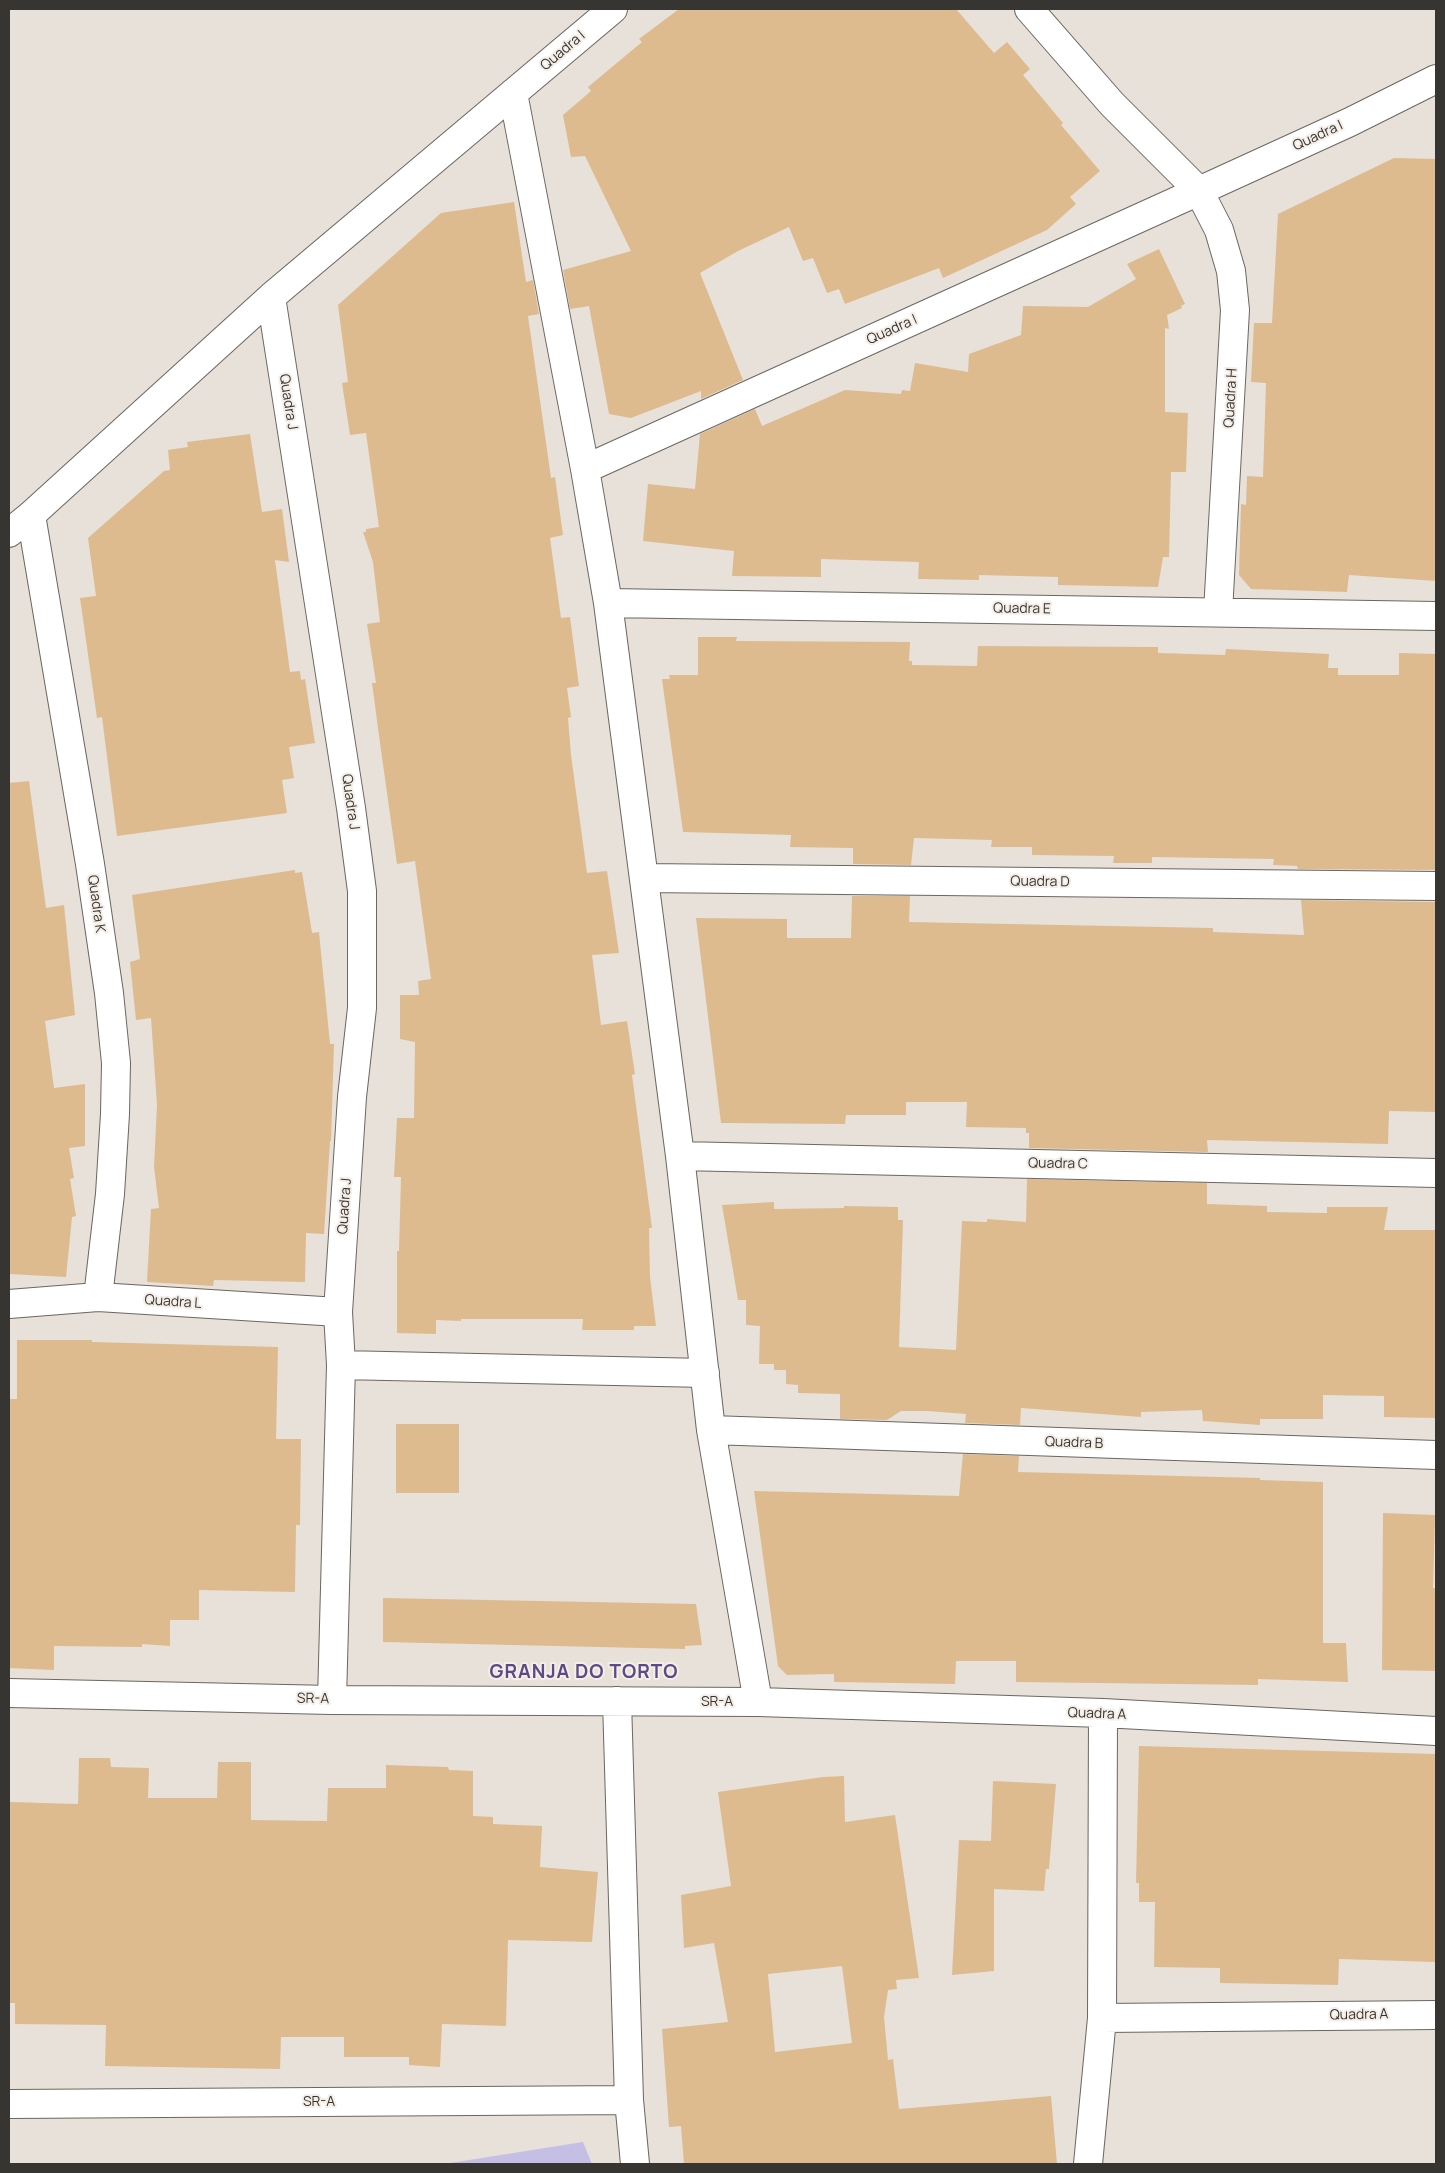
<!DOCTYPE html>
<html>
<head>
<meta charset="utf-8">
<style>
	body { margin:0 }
	#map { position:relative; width:1445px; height:2173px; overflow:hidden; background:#e7e1d9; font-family:Manrope,sans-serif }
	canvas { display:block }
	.frame { position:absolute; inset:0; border:10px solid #373532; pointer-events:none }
</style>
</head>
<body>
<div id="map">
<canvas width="1445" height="2173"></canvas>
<div class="frame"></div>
</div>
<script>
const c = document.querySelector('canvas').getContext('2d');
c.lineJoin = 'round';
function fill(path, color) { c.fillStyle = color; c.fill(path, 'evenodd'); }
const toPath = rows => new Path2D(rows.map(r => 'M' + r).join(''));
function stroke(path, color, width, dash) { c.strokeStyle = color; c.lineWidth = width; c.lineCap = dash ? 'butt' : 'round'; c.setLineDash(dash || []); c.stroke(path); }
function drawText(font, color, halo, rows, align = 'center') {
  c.font = font + ' Manrope,sans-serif'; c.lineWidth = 4; c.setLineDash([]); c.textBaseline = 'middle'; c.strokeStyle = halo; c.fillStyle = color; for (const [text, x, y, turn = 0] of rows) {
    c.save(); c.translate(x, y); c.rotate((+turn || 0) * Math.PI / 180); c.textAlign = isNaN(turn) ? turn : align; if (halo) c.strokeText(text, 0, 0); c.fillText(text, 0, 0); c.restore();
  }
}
fill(toPath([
	[583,2142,592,2164,444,2164]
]), '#c5bee5');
fill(toPath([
	[679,9,956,9,994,53,1007,42,1030,69,1023,75,1063,123,1061,125,1100,171,1070,197,1076,204,1047,230,943,278,939,268,845,304,839,289,827,293,813,258,803,261,789,227,738,251,700,273,743,380,701,399,701,391,631,418,609,414,589,306,570,309,563,270,631,251,585,156,571,157,563,115,591,91,588,87,642,42,639,39],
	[1394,158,1436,159,1436,581,1349,575,1347,592,1251,589,1239,575,1241,504,1246,505,1247,476,1263,477,1266,383,1251,382,1254,323,1272,323,1278,214],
	[514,202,526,282,533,280,539,314,528,316,551,478,555,477,563,535,550,538,561,618,570,617,579,686,567,688,571,717,568,718,571,755,587,873,607,871,619,953,592,955,601,1025,627,1021,635,1074,632,1075,652,1228,649,1228,650,1277,656,1326,634,1326,634,1330,582,1330,583,1319,461,1319,461,1321,436,1320,436,1334,397,1333,397,1251,399,1251,401,1177,394,1177,397,1118,414,1118,415,1042,400,1039,400,995,419,995,418,981,431,979,415,861,397,864,380,743,372,683,376,683,367,624,380,622,373,562,363,532,366,532,366,529,379,527,366,433,350,435,342,383,348,382,338,305,441,213],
	[1159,249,1185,304,1181,306,1182,308,1167,315,1169,329,1165,328,1165,412,1188,413,1186,472,1171,472,1169,557,1163,557,1158,587,1058,585,1058,577,979,575,979,580,918,579,919,562,821,559,821,577,732,576,734,551,643,541,648,484,695,489,700,434,755,409,762,426,845,390,901,394,902,390,910,391,915,363,968,372,969,354,1021,335,1023,306,1088,307,1136,279,1127,264],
	[250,434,262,512,282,509,289,562,275,560,290,672,300,671,301,680,305,679,315,743,289,747,294,778,282,780,287,813,117,836,102,717,97,718,80,598,96,596,88,538,164,471,170,470,168,450,188,447,187,442],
	[698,637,737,637,736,641,910,642,909,661,912,661,912,665,977,666,978,646,1158,647,1158,653,1225,655,1226,649,1329,654,1328,668,1338,668,1338,675,1399,675,1399,653,1436,654,1436,870,1298,869,1297,866,1273,865,1274,859,1152,857,1152,863,1113,863,1114,856,1032,855,1032,847,991,847,992,840,914,838,911,865,853,864,853,848,790,847,791,835,683,832,662,679,670,679,669,675,698,675],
	[29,781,46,908,64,905,75,1015,45,1021,54,1088,85,1084,85,1146,69,1148,74,1178,70,1179,76,1216,72,1217,66,1277,9,1274,9,783],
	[295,870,295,873,302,872,312,933,319,932,330,1044,334,1044,331,1141,330,1141,324,1234,306,1233,305,1282,214,1280,213,1286,147,1282,151,1209,159,1208,154,1167,157,1105,151,1018,136,1020,130,962,140,959,132,895],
	[852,896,910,896,909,922,1213,928,1213,932,1304,935,1301,900,1436,902,1436,1112,1389,1111,1388,1144,1207,1140,1208,1152,1029,1148,1029,1133,1026,1133,1026,1128,966,1127,967,1102,906,1102,906,1115,846,1115,845,1124,721,1123,696,918,787,919,787,938,851,938],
	[1027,1179,1207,1183,1207,1204,1267,1206,1267,1212,1327,1213,1327,1207,1388,1207,1384,1230,1436,1230,1436,1418,1384,1417,1384,1396,1323,1395,1323,1419,1260,1419,1260,1425,1203,1421,1202,1410,1141,1412,1141,1417,1021,1408,1020,1425,965,1423,966,1414,927,1411,901,1411,887,1420,840,1419,840,1394,798,1393,798,1385,786,1384,786,1370,774,1370,774,1364,759,1364,760,1326,746,1325,746,1300,738,1300,722,1205,774,1202,774,1209,844,1208,844,1206,898,1207,898,1220,903,1220,899,1347,956,1350,962,1221,987,1222,987,1219,1026,1222],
	[17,1340,92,1340,92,1342,278,1347,276,1439,301,1439,300,1525,296,1525,295,1592,199,1590,199,1620,170,1620,170,1646,142,1644,142,1647,54,1646,54,1670,9,1668,9,1399,17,1399],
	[396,1424,459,1424,459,1493,396,1493],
	[963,1454,1019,1456,1018,1472,1260,1478,1260,1480,1323,1482,1323,1643,1346,1643,1348,1682,1258,1679,1258,1685,1016,1682,1016,1661,956,1661,955,1684,834,1682,834,1674,787,1675,778,1666,754,1491,959,1496],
	[1383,1513,1435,1515,1433,1588,1436,1588,1436,1671,1382,1670],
	[383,1598,696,1604,702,1645,685,1646,685,1649,383,1642],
	[1139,1746,1435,1754,1436,1962,1339,1959,1338,1985,1220,1983,1220,1968,1154,1967,1155,1902,1139,1902,1139,1883,1136,1883],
	[79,1758,110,1758,111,1767,149,1768,148,1798,217,1798,218,1762,251,1762,251,1820,327,1821,328,1788,386,1788,386,1765,448,1767,449,1770,473,1771,473,1816,493,1817,493,1824,542,1826,540,1867,598,1872,592,1942,508,1940,506,2026,442,2024,440,2067,409,2065,409,2057,344,2057,344,2037,281,2037,280,2069,105,2066,106,2025,15,2024,15,2003,9,2003,9,1802,78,1804],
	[844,1776,845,1822,895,1815,919,1978,896,1980,897,1989,888,1990,884,2017,888,2060,893,2059,899,2109,1051,2096,1057,2164,684,2164,681,2126,669,2127,662,2029,728,2022,714,1943,684,1948,681,1895,731,1886,718,1792,823,1777],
	[842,1966,852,2043,775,2052,768,1974],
	[993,1781,1056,1784,1049,1869,1046,1869,1044,1891,994,1889,994,1971,952,1975,959,1840,991,1841]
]), '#ddbb8f');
const minor = toPath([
	[1029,9,1112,104,1199,191,1219,230,1231,271,1235,310,1218,612],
	[513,93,585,469,608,603,680,1156,711,1430,758,1702],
	[271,297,351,808,362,891,362,1008,352,1097,338,1312,341,1365,332,1700],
	[585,469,1199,191,1350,122,1436,79],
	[31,515,90,864,109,993,116,1063,115,1114,110,1194,98,1297],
	[9,533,31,515,271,297,613,9],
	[608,603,1436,616],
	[644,878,1436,886],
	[680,1156,1436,1173],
	[9,1304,98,1297,338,1312],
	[341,1365,705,1373],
	[711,1430,1436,1455],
	[9,1693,332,1700,758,1702,1103,1713,1436,1731],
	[617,1701,629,2100,635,2164],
	[1102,2018,1436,2015],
	[9,2104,629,2100],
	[1088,2164,1102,2018,1103,1713]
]);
stroke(minor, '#6b6660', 30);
stroke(minor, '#fff', 28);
drawText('14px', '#373532', '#f4eee7', [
	["Quadra I",563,51,-40],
	["Quadra I",1318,136,-25],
	["Quadra I",892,330,-24],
	["Quadra H",1231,398,-87],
	["Quadra J",288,402,81],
	["Quadra E",1022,609,1],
	["Quadra J",350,802,82],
	["Quadra D",1040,882,1],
	["Quadra K",96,904,82],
	["Quadra C",1058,1164,1],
	["Quadra J",345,1206,-86],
	["Quadra L",173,1302,4],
	["Quadra B",1074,1443,2],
	["SR-A",313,1699,1],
	["SR-A",717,1702],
	["Quadra A",1097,1714,2],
	["Quadra A",1359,2015,-1],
	["SR-A",319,2102]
]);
c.letterSpacing = '1px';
drawText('bold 19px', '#594a88', '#f4eee7', [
	["GRANJA DO TORTO",584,1673]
]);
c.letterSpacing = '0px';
</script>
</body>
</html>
